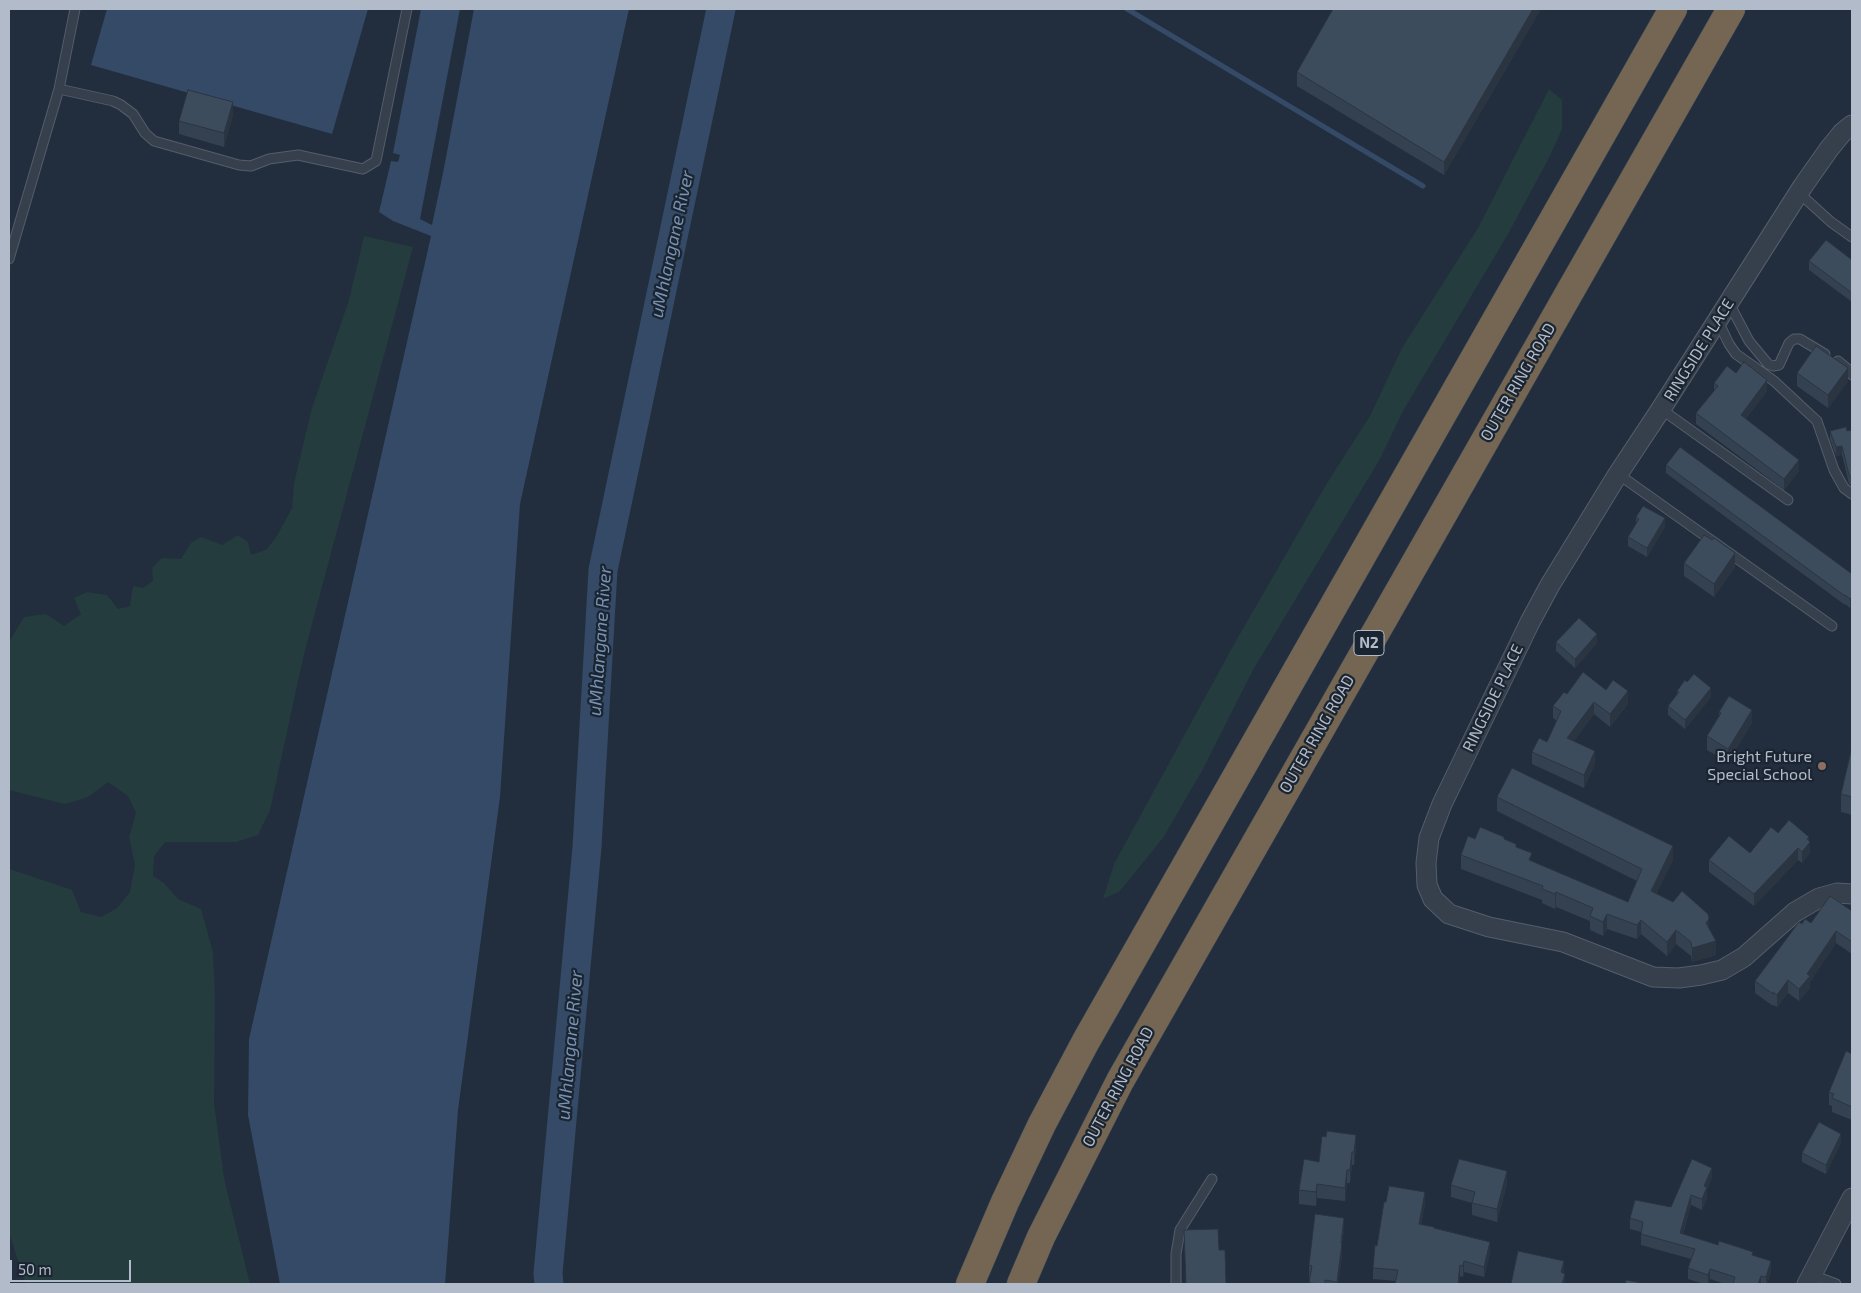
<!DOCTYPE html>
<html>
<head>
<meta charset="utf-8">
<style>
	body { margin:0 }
	#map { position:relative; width:1861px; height:1293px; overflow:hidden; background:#222e3d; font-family:"Exo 2",sans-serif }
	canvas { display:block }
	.frame { position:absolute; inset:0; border:10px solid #b1bbc9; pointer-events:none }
	.scale { position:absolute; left:10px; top:1260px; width:121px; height:22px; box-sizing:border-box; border:2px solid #b1bbc9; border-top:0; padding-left:6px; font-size:15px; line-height:18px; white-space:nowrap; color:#b1bbc9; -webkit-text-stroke:4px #1b2532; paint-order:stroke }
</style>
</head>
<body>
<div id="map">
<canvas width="1861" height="1293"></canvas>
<div class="frame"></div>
<div class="scale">50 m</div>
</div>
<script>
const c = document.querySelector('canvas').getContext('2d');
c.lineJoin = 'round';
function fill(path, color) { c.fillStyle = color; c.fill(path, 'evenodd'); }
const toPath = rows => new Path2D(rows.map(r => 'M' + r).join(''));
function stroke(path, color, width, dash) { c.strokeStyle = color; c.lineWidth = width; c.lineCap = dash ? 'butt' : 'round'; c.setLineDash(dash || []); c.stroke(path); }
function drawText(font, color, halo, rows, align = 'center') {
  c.font = font + ' "Exo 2",sans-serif'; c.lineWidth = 4.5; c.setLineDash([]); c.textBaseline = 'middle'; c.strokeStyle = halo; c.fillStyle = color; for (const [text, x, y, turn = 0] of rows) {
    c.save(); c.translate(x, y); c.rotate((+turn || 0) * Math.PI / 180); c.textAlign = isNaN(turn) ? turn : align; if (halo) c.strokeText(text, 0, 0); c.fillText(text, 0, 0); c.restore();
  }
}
fill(toPath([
	[1549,89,1562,100,1562,129,1550,156,1508,234,1403,411,1380,459,1253,670,1203,769,1163,838,1119,892,1103,899,1114,864,1233,646,1327,483,1370,416,1402,348,1478,228],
	[364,236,413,247,304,654,270,810,258,835,236,842,165,842,154,856,153,876,164,883,178,899,201,909,213,952,215,999,214,1103,224,1178,250,1284,26,1284,9,1233,9,869,72,890,81,912,101,917,117,908,130,892,135,865,129,837,136,813,128,796,108,782,88,797,65,804,9,790,9,642,24,617,46,614,64,626,81,614,74,598,87,592,107,595,118,609,130,606,133,586,143,588,153,581,152,568,162,558,181,559,191,543,201,537,222,545,238,535,248,542,251,555,266,550,277,536,292,508,294,483,312,408,349,300]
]), '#243c3e');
fill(toPath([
	[107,9,368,9,332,134,91,65],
	[421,9,460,9,420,219,432,225,443,173,474,9,629,9,520,504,500,797,458,1110,445,1284,280,1284,248,1115,249,1039,431,236,393,221,379,212,391,161,398,162,400,155,393,153]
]), '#344a66');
stroke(toPath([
	[1127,9,1423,186]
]), '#344a66', 5);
stroke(toPath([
	[549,1284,548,1273,587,847,603,570,721,9]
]), '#344a66', 29);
const service = toPath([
	[59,89,113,101,121,105,133,114,145,133,154,141,239,165,251,166,269,159,298,155,363,169,376,161,407,9],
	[1799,193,1831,222,1852,237],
	[9,259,59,89,75,9],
	[1729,303,1749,341,1768,364,1773,366,1779,365,1789,343,1794,339,1800,339,1825,354],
	[1718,321,1729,344,1736,354,1774,381,1817,421,1834,470,1844,488,1852,494],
	[1838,361,1849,370,1852,375],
	[1661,409,1788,500],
	[1618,474,1832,626],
	[1812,1275,1836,1284],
	[1176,1284,1176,1254,1180,1230,1212,1179]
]);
const minor = toPath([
	[1852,125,1842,133,1829,149,1803,186,1661,409,1618,474,1550,585,1530,622,1442,804,1429,838,1426,863,1427,885,1433,899,1449,914,1489,927,1563,942,1653,977,1679,978,1701,975,1722,970,1744,957,1795,912,1819,898,1837,893,1852,894],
	[1807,1284,1852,1198]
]);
const motorway = toPath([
	[970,1284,1005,1202,1042,1124,1086,1041,1673,9],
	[1021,1284,1041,1237,1120,1081,1731,9]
]);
stroke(service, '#545e6b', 11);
stroke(minor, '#545e6b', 21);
stroke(motorway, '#414b58', 29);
stroke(service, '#36404d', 9);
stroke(minor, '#36404d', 19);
stroke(motorway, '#746652', 28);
fill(toPath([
	[1333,9,1541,9,1444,175,1297,86,1297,72],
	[233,115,224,147,179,134,179,121],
	[1852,260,1852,302,1809,270,1809,261],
	[1736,373,1767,391,1746,419,1799,471,1784,490,1696,424,1696,413,1714,391,1714,383],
	[1797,373,1848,381,1828,408,1797,386],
	[1830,431,1847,431,1852,434,1852,486,1849,484,1842,455,1836,456,1830,440],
	[1666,465,1852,574,1852,607,1851,606,1850,608,1845,604,1845,605,1666,473],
	[1636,517,1665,527,1647,557,1628,546,1628,537,1636,523],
	[1684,563,1735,567,1714,597,1684,576],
	[1556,642,1597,643,1575,668,1556,651],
	[1687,682,1711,697,1685,729,1668,715,1668,706,1677,695,1677,691],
	[1606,690,1628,704,1610,727,1594,714,1574,741,1595,764,1584,788,1532,764,1532,752,1547,742,1557,721,1553,718,1553,706,1567,694],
	[1719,712,1752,723,1728,762,1707,750,1707,736,1719,716],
	[1852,747,1852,815,1841,812,1841,794],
	[1497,797,1673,860,1656,894,1709,928,1716,955,1692,962,1691,956,1676,944,1667,956,1641,934,1637,939,1607,929,1603,936,1590,930,1590,921,1556,907,1555,909,1542,903,1542,900,1461,869,1461,855,1475,839,1504,839,1516,847,1532,861,1628,902,1637,881,1497,811],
	[1778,833,1809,841,1810,853,1802,863,1798,860,1754,906,1709,872,1709,860,1750,853],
	[1852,911,1852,954,1836,943,1810,982,1810,988,1799,1001,1788,993,1777,1007,1773,1005,1773,1006,1755,993,1755,981,1802,924,1811,923],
	[1852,1054,1852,1120,1832,1112,1832,1106,1829,1105,1829,1092],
	[1841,1143,1826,1174,1802,1162,1802,1153],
	[1356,1148,1354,1165,1352,1165,1350,1183,1347,1183,1345,1201,1317,1198,1316,1206,1299,1204,1299,1190,1319,1162],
	[1712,1178,1707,1189,1707,1198,1702,1210,1691,1205,1683,1234,1718,1245,1753,1255,1771,1272,1767,1284,1725,1284,1710,1279,1708,1284,1704,1284,1688,1279,1688,1268,1691,1259,1641,1245,1641,1232,1630,1229,1630,1218,1671,1207],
	[1507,1184,1497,1222,1472,1215,1472,1203,1451,1197,1451,1185],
	[1425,1203,1421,1225,1434,1228,1490,1253,1484,1277,1464,1272,1463,1277,1460,1276,1459,1284,1395,1284,1396,1281,1373,1279,1373,1268,1377,1246],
	[1344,1230,1342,1243,1342,1255,1338,1284,1309,1284,1310,1278,1309,1278,1309,1265]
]), '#344150');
fill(toPath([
	[1533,9,1541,9,1444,175,1444,162],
	[233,102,233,115,224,147,224,133],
	[1848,368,1848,381,1828,408,1828,395],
	[1767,380,1767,391,1741,426,1741,415],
	[1842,446,1842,455,1836,456,1836,447],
	[1799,460,1799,471,1784,490,1784,479],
	[1665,518,1665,527,1647,557,1647,548],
	[1735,553,1735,567,1714,597,1714,584],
	[1851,598,1851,606,1850,608,1850,599],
	[1597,634,1597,643,1575,668,1575,659],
	[1711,688,1711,697,1685,729,1685,720],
	[1628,691,1628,704,1610,727,1610,714],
	[1594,702,1594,714,1567,751,1567,738],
	[1752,710,1752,723,1728,762,1728,749],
	[1595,751,1595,764,1584,788,1584,775],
	[1809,837,1810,853,1802,863,1802,852,1807,839],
	[1673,846,1673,860,1651,906,1651,891],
	[1798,848,1798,860,1754,906,1754,894],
	[1556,892,1556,907,1555,909,1555,894],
	[1607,914,1607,929,1603,936,1603,922],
	[1709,919,1709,934,1706,923],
	[1641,920,1641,934,1637,939,1637,925],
	[1676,930,1676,944,1667,956,1667,942],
	[1836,931,1836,943,1810,982,1810,988,1799,1001,1799,989,1807,974],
	[1716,941,1716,955,1692,962,1692,948],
	[1788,980,1788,993,1777,1007,1777,995],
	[1841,1134,1841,1143,1826,1174,1826,1165],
	[1356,1135,1356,1148,1354,1165,1354,1152],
	[1352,1152,1352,1165,1350,1183,1350,1170],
	[1712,1168,1712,1178,1707,1189,1707,1198,1702,1210,1702,1199,1704,1186],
	[1347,1170,1347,1183,1345,1201,1345,1188],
	[1507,1171,1507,1184,1497,1222,1497,1209],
	[1317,1184,1317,1198,1316,1206,1316,1192],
	[1425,1192,1425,1203,1419,1235,1419,1224],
	[1691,1195,1691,1205,1680,1243,1680,1233],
	[1344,1218,1344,1230,1341,1249,1342,1243,1342,1255,1338,1284,1337,1284],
	[1490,1242,1490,1253,1484,1277,1484,1267],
	[1464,1261,1464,1272,1463,1277,1463,1266],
	[1564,1261,1564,1274,1561,1272],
	[1771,1261,1771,1272,1767,1284,1766,1284,1766,1277],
	[1460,1265,1460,1276,1459,1284,1458,1284],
	[1710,1269,1710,1279,1708,1284,1708,1275],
	[1565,1274,1565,1284,1562,1284],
	[1761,1276,1761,1284,1758,1284]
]), '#2b3541');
const building = toPath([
	[1333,9,1533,9,1444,162,1297,72,1333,9],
	[188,90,233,102,224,133,179,121,188,90],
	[1826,240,1852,260,1852,293,1809,261,1826,240],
	[1816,346,1848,368,1828,395,1797,373,1816,346],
	[1744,362,1767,380,1741,415,1799,460,1784,479,1696,413,1718,386,1714,383,1727,366,1736,373,1744,362],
	[1846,427,1847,431,1851,430,1852,434,1852,477,1849,475,1842,446,1836,447,1830,431,1846,427],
	[1680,447,1852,574,1852,598,1851,598,1850,599,1845,595,1845,596,1666,465,1680,447],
	[1643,506,1665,518,1647,548,1628,537,1639,519,1636,517,1643,506],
	[1704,535,1712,540,1714,538,1735,553,1714,584,1684,563,1704,535],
	[1579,618,1597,634,1575,659,1556,642,1579,618],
	[1583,672,1606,690,1613,680,1628,691,1610,714,1594,702,1567,738,1595,751,1584,775,1532,752,1539,738,1547,742,1561,711,1553,706,1564,692,1567,694,1583,672],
	[1694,674,1711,688,1685,720,1668,706,1679,692,1677,691,1685,680,1687,682,1694,674],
	[1729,696,1752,710,1728,749,1707,736,1721,713,1719,712,1729,696],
	[1852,747,1852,797,1841,794,1852,747],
	[1512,768,1673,846,1651,891,1673,902,1682,891,1708,914,1709,919,1706,923,1716,941,1692,948,1691,942,1676,930,1667,942,1641,920,1637,925,1607,914,1603,922,1590,916,1593,908,1556,892,1555,894,1542,889,1543,886,1461,855,1468,836,1475,839,1480,827,1504,837,1504,839,1516,844,1516,847,1532,853,1529,860,1628,902,1642,869,1497,797,1512,768],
	[1789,820,1809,837,1807,839,1810,842,1802,852,1798,848,1754,894,1709,860,1729,836,1750,853,1771,827,1778,833,1789,820],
	[1830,896,1852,911,1852,942,1836,931,1807,974,1810,976,1799,989,1788,980,1777,995,1773,992,1773,994,1755,981,1799,922,1802,924,1805,919,1811,923,1830,896],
	[1846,1051,1852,1054,1852,1107,1832,1098,1834,1094,1829,1092,1846,1051],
	[1819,1122,1841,1134,1826,1165,1802,1153,1819,1122],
	[1327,1131,1356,1135,1354,1152,1352,1152,1350,1170,1347,1170,1345,1188,1317,1184,1316,1192,1299,1190,1304,1159,1319,1162,1322,1136,1326,1137,1327,1131],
	[1459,1159,1507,1171,1497,1209,1472,1203,1475,1192,1451,1185,1459,1159],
	[1692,1159,1712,1168,1704,1186,1707,1187,1702,1199,1691,1195,1680,1233,1718,1245,1719,1241,1738,1247,1753,1252,1752,1255,1771,1261,1766,1277,1761,1276,1758,1284,1733,1284,1735,1277,1710,1269,1708,1275,1688,1268,1695,1249,1641,1234,1643,1222,1630,1218,1635,1200,1671,1207,1692,1159],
	[1389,1186,1425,1192,1419,1224,1434,1227,1434,1228,1490,1242,1484,1267,1464,1261,1463,1266,1460,1265,1458,1284,1395,1284,1398,1270,1373,1268,1375,1245,1377,1246,1384,1202,1386,1202,1389,1186],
	[1315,1214,1344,1218,1341,1243,1342,1243,1337,1282,1325,1280,1325,1284,1309,1283,1312,1266,1309,1265,1315,1214],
	[1218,1229,1219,1250,1225,1250,1226,1284,1186,1284,1184,1230,1218,1229],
	[1518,1251,1564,1261,1561,1272,1565,1274,1562,1284,1511,1284,1518,1251],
	[1626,1280,1646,1284,1625,1284,1626,1280]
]);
fill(building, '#3d4c5d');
stroke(building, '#2b3541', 1);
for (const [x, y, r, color] of [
	[1822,766,5,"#8d6e63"]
]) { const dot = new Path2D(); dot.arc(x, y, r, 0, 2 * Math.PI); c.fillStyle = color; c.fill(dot); stroke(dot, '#1b2532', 2); }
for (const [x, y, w] of [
	[1369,643,30]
]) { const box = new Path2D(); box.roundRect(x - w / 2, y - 12.5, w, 25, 4); c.fillStyle = '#1b2532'; c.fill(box); stroke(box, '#b1bbc9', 1); }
drawText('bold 15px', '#b1bbc9', null, [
	["N2",1369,643]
]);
drawText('16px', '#b1bbc9', '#1b2532', [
	["RINGSIDE PLACE",1699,350,-58],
	["OUTER RING ROAD",1518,382,-60],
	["RINGSIDE PLACE",1493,698,-64],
	["OUTER RING ROAD",1317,734,-60],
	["OUTER RING ROAD",1118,1087,-62]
]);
drawText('16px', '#b1bbc9', '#1b2532', [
	["Bright Future",1812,757],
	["Special School",1812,775]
], 'right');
drawText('italic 18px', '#7792b2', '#1b2532', [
	["uMhlangane River",672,244,-78],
	["uMhlangane River",600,641,-86],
	["uMhlangane River",570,1045,-85]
]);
</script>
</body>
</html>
